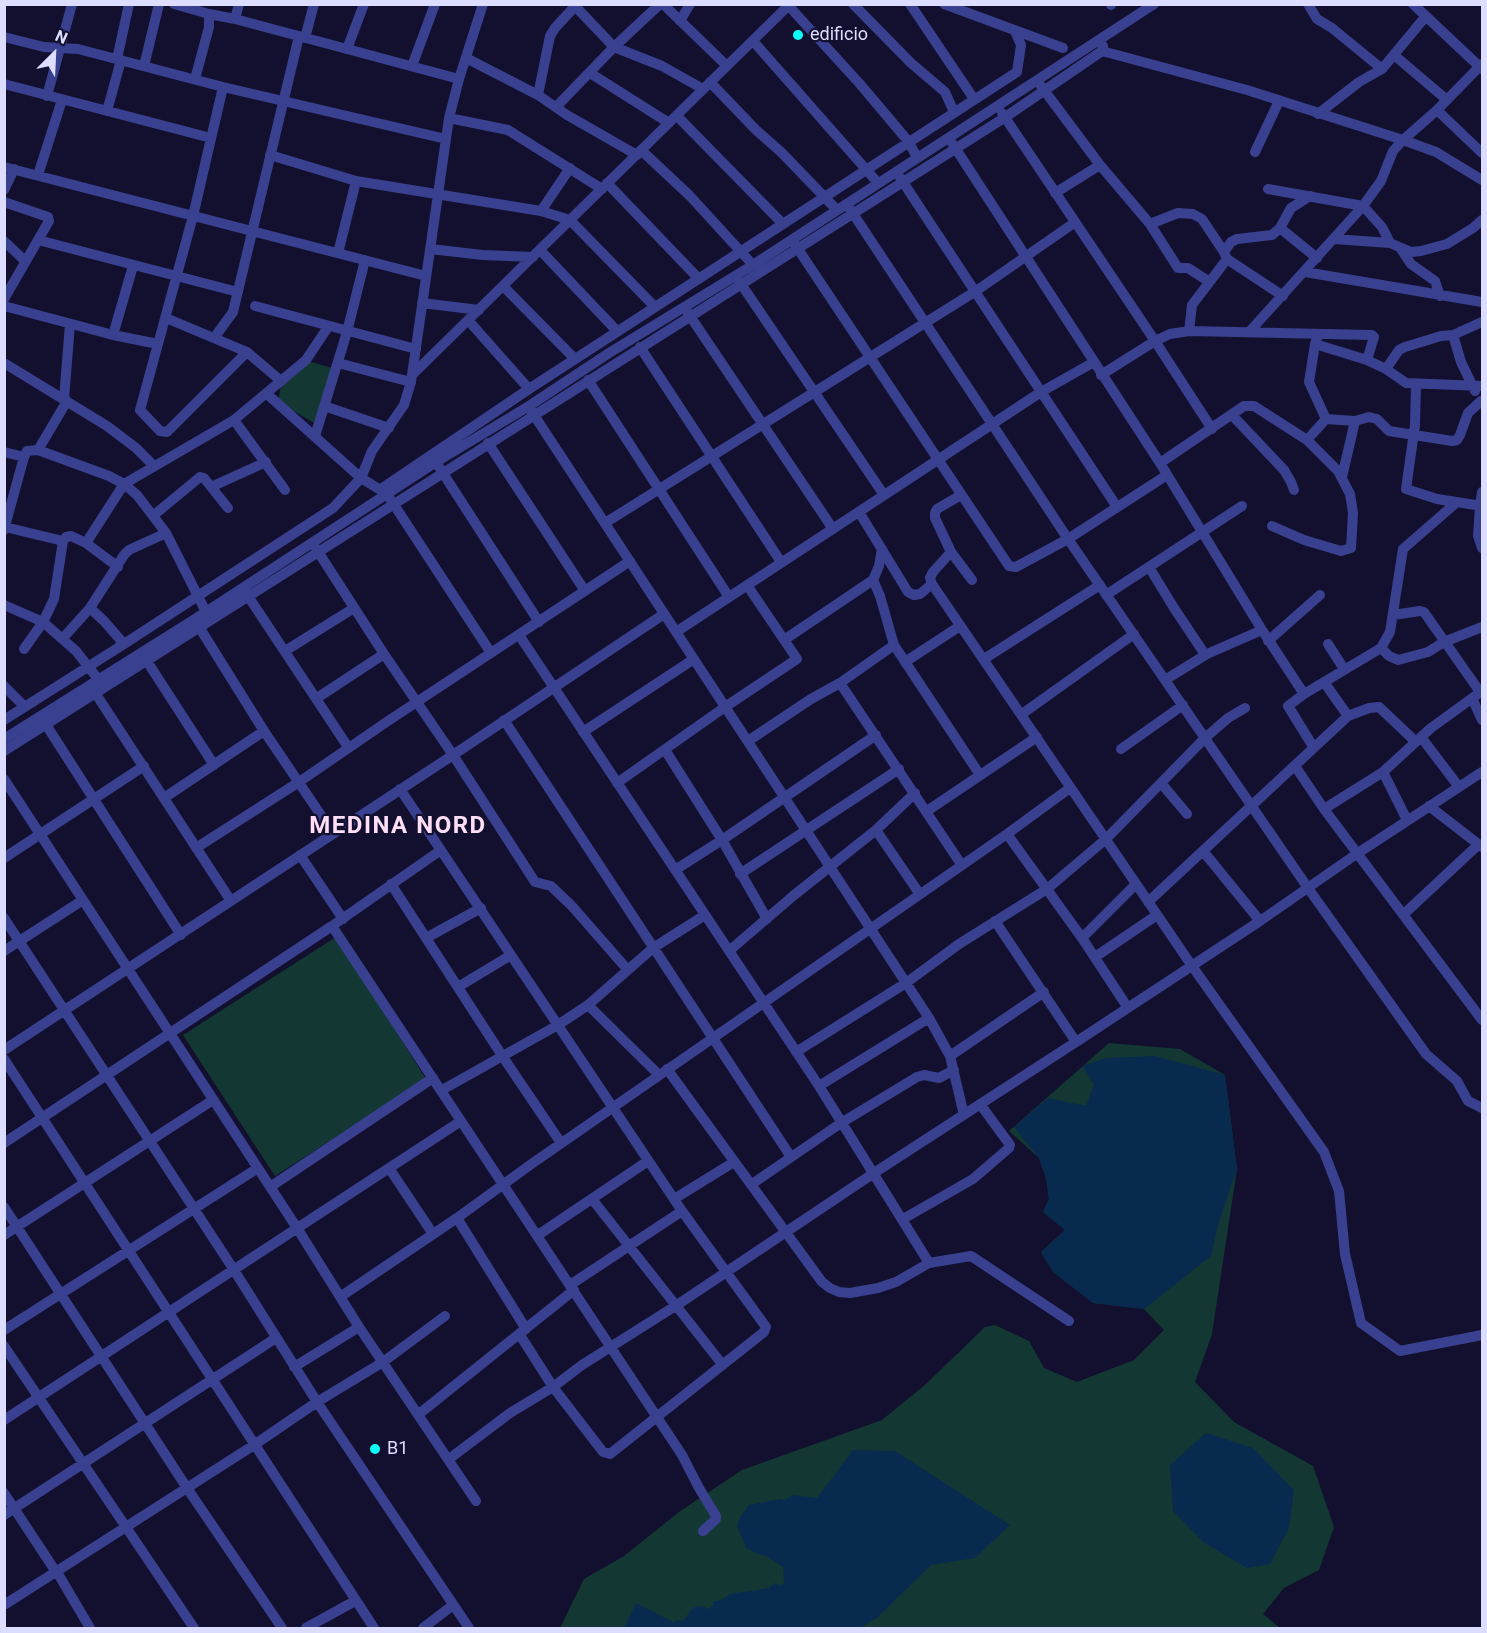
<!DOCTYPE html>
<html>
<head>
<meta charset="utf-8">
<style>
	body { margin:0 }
	#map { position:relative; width:1487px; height:1633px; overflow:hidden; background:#12102e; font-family:Roboto,sans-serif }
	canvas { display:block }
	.frame { position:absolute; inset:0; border:6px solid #ddf; pointer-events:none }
	.north { position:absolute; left:24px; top:24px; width:60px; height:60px; -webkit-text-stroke:4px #12102e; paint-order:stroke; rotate:24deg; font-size:16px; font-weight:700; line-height:24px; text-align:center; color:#ddf }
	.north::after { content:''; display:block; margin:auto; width:21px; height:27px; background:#ddf; clip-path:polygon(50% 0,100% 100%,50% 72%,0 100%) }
</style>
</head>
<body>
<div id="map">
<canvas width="1487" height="1633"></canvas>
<div class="frame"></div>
<div class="north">N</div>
</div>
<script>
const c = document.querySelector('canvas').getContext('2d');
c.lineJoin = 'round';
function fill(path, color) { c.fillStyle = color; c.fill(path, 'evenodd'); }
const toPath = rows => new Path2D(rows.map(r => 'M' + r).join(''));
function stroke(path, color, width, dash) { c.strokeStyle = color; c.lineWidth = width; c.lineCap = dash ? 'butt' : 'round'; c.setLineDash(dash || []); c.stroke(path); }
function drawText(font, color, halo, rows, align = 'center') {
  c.font = font + ' Roboto,sans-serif'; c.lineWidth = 4.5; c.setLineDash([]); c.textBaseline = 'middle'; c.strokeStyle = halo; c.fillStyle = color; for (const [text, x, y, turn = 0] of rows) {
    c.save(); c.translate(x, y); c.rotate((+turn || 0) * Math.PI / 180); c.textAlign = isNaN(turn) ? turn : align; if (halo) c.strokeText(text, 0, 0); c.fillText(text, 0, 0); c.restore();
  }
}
fill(toPath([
	[308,361,332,368,316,424,278,402,281,385],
	[336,937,426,1079,275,1176,183,1035],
	[1109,1043,1180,1049,1225,1075,1237,1169,1212,1334,1195,1382,1234,1422,1313,1466,1334,1527,1319,1570,1284,1588,1263,1614,1280,1628,560,1628,584,1579,624,1556,679,1512,742,1470,882,1420,926,1384,985,1327,995,1325,1029,1341,1044,1368,1077,1382,1134,1360,1164,1330,1144,1309,1093,1303,1053,1272,1041,1252,1065,1230,1043,1212,1049,1199,1046,1178,1039,1158,1009,1131]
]), '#133833');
fill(toPath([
	[1155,1056,1225,1075,1237,1169,1219,1221,1211,1256,1144,1309,1093,1303,1053,1272,1041,1252,1065,1230,1043,1212,1049,1199,1046,1178,1039,1158,1014,1127,1048,1098,1086,1106,1094,1085,1083,1066,1106,1058],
	[1206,1433,1253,1448,1294,1490,1289,1528,1270,1564,1247,1568,1203,1542,1173,1511,1170,1465],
	[853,1450,895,1451,1010,1525,975,1558,931,1565,878,1617,860,1628,624,1628,636,1603,675,1623,675,1620,683,1621,691,1610,697,1606,704,1606,706,1609,710,1608,714,1605,713,1602,723,1599,730,1594,769,1588,775,1583,779,1585,784,1584,783,1567,766,1556,756,1553,746,1548,737,1526,740,1517,749,1505,780,1499,784,1500,793,1495,817,1498]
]), '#082a4f');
stroke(toPath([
	[174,4,209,14],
	[663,4,727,66],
	[787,4,860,84,908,141,917,157],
	[853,4,911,63,945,92,954,112],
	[910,4,974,99],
	[944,4,1063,48],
	[1111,4,1111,5],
	[1308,4,1317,19,1332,28,1382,69,1426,16],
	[1413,4,1482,69],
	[575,6,614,47,662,66,703,89],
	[235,19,459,79],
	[680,21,690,4],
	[4,37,44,47,78,49,223,87,446,139],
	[305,38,314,4],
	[753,41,878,183],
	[1103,46,1102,51,1247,90,1403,140,1436,152,1482,180],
	[347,49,364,4],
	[1394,55,1447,100],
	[466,58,538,95,567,115,637,155],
	[117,59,129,4],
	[144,66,159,4],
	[412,66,435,4],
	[590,73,669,123],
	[195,79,209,27,209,14,235,19,239,4],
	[710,82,756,130,781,152,837,210],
	[4,84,211,138],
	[1041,86,1100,165],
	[223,87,193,216,140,410,160,431,167,432,247,352],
	[538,95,550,36,555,28,577,4],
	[47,96,72,4],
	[557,106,614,47,660,4],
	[1437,110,1482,153],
	[107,111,121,60],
	[1002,113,1155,341,1212,429],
	[1318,114,1359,82,1382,69],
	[677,116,783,224],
	[449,118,508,130,602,189],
	[952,143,1160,463,1262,630,1304,694],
	[641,150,690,196,753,265],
	[1255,152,1279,101],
	[270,155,356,181,541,211,570,220,655,307],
	[4,167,426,276],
	[38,175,62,100],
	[899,176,1117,507],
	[607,183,699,279],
	[1268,189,1363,206,1382,227,1390,243],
	[4,190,14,169],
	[1055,193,1100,165,1150,224,1178,268,1188,268,1208,281],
	[1310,196,1291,208,1280,228,1317,258],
	[4,202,48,217,49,221,4,299],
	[850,209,1068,539,1308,888,1426,1054,1457,1081,1468,1101,1482,1108],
	[541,211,570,168],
	[1150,224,1178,213,1193,214,1202,219,1224,252],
	[1334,239,1390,243,1411,252,1421,251,1447,244,1473,228,1482,220],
	[38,240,238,292],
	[4,241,25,261],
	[794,243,1009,566,1016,567,1068,539,1167,475],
	[430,249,483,255,533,257],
	[1401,249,1411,264,1435,281,1440,296],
	[540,250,617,331],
	[338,253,356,181],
	[1227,259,1283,296],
	[1305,272,1482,302],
	[737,278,884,495],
	[503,286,575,359],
	[422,303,479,310],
	[4,306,113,335,158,344],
	[255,306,416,349],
	[686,310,833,529],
	[166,318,247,352,281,381],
	[468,320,529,389],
	[1189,331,1192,305,1227,259,1224,252,1231,242,1237,239,1272,235,1280,228],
	[1250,331,1363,206,1381,181,1393,151,1403,140,1437,110,1482,64],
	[113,335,133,266],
	[1318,335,1315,344,1367,360,1386,369,1406,383,1482,386],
	[214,338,233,312,299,36],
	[1315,344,1309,382,1326,419],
	[640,347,781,562],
	[4,363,107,426,136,448,154,466],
	[338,363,411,382],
	[1386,369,1399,350,1405,347,1441,336,1453,335],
	[412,375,790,4],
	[1101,375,1155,341,1170,334,1189,331,1372,335,1374,337,1367,360],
	[588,380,729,597],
	[1416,385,1415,425,1406,489,1437,499,1482,506],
	[1475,391,1461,362,1453,335,1482,322],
	[267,394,361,478,387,494,491,653],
	[64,399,70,324],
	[324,406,389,428],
	[530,409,929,1018,950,1056,964,1115],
	[1232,415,1284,470,1291,482,1294,490],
	[1326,419,1355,421,1369,417,1377,419,1389,431,1452,441,1457,440,1460,435,1468,413,1481,401],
	[234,420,285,490],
	[315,436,347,332,365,260],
	[488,443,585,591],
	[38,450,109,476,124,484,137,495,166,533,206,612],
	[4,452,24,457],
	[1160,463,1244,406,1254,406,1307,440,1326,419],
	[439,467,539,622],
	[1342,477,1355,421],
	[211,487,266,462],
	[381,489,529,389,1017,72,1021,45,1015,31],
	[1482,492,1480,506,1478,536,1482,548],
	[961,495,937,509,935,513,935,518,951,552,933,572,930,578,932,584,1192,966,1324,1152,1339,1191,1345,1254,1361,1323,1400,1351,1482,1335],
	[859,512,908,592,914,595,920,594,932,584],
	[154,515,200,477,204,478,228,508],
	[605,523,976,291,1074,223],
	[1272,526,1304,540,1341,551,1351,548,1353,513,1350,494,1338,471,1307,440],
	[5,527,63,541],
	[4,530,24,457,27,451,38,450,67,401],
	[86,543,124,484,234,420,306,360,328,327],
	[315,547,384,654,453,755,535,882,551,886,571,905,627,969],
	[951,552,972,580],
	[1149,567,1174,608,1204,653,1207,654],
	[873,580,880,596,894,645,980,775],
	[244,590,348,747],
	[1106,595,1242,506],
	[4,605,43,622,76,651,98,679],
	[90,608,104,621,124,644],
	[1393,615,1420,611,1424,612,1480,692],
	[196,622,264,731,333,833],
	[676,632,1041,392,1094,362],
	[519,635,819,1086,929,1263],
	[63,638,90,608,124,555,129,550,166,533],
	[784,640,873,580,879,566,882,549],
	[1268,641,1320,595],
	[1328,644,1344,669],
	[1381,648,1389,656,1398,660,1428,652,1444,642,1482,627],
	[24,649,43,622,54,599,63,541,66,537,71,536,86,543,118,567],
	[285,651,354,608],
	[143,655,214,765],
	[984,659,1100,585],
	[905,662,960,626],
	[1165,680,1207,654,1262,630],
	[1324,682,1348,716],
	[840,683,961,864],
	[4,686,25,707],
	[92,688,231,901],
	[317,698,384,654],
	[1472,698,1482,720],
	[1022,714,1134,634],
	[4,720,124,644,333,508,361,478,372,451,404,405,411,382,449,118,459,79,483,4],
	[43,720,181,935],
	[504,720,791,1157],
	[583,732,694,659],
	[1421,737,1459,787],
	[4,739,195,619,436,462,529,406,609,353,753,265,1154,4],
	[748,741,811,699,840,683,894,645],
	[1314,748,1288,706,1304,694,1381,648,1390,632,1403,549,1457,502],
	[1121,749,1183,705],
	[4,751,1004,118,1102,51],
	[663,752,667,753,722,840,767,919],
	[1295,766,1324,809,1482,1020],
	[1383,772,1407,820],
	[4,779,297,1228,359,1327,476,1501],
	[617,783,725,707,797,659,747,585],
	[1161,783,1187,814],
	[400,789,682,1211,766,1327,764,1332,610,1454,603,1452,553,1387,520,1335],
	[164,798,264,731],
	[1429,806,1482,847],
	[1324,809,1383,772,1431,728,1482,691],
	[927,811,1037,737],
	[876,830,919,893],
	[1007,834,1082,938,1128,1008],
	[196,848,299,782,388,721,630,561],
	[1203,851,1260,921],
	[300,855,343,919],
	[4,858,144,766],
	[675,870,722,840,876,735],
	[740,874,899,769],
	[391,884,503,1057,561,1143],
	[1148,902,1348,716,1369,708,1379,707,1416,742],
	[1404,914,1478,845],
	[4,918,234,1270,317,1402,469,1628],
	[995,921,1076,1042],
	[332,926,682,1455,699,1488,716,1516,716,1519,703,1531],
	[426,938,481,908],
	[1082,938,1136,884],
	[4,951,83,900],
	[729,951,793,896,876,830,915,793],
	[1095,957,1157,915],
	[458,987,511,955],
	[588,1005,659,1075],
	[4,1050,453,755,664,614],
	[796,1052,906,983,959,944,1047,889,1106,839,1205,738,1228,718,1245,708],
	[950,1056,1044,992],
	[4,1059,374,1628],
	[667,1069,822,1282,830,1288,839,1292,850,1293,878,1288,896,1282,929,1263,971,1256,1069,1321],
	[819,1086,929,1018],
	[442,1090,558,1025,588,1005,653,948,705,915],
	[4,1143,332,926,441,850],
	[389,1168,433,1234],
	[752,1184,841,1123,917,1077,924,1075,939,1078,954,1070],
	[270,1187,433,1078],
	[592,1199,722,1364],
	[674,1199,734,1162],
	[4,1207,187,1488,282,1628],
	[457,1218,526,1329],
	[903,1219,973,1179,1009,1148,1010,1145,980,1104],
	[4,1235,213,1100],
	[538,1235,648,1161],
	[570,1285,682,1211],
	[340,1297,457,1218,530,1165,1007,834,1070,788],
	[4,1330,258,1168],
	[4,1346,194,1628],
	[294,1367,359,1327],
	[419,1414,574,1290],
	[4,1420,461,1121],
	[449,1459,510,1413,553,1387,582,1365,677,1305,874,1173,1076,1042,1260,921,1358,853,1482,772],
	[4,1493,56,1572],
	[4,1515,276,1338],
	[57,1572,90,1628],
	[4,1605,254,1445,317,1402,383,1362,445,1316],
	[306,1628,355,1601],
	[423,1628,453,1605]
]), '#39408f', 10);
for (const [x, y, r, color] of [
	[798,35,6,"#09fffc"],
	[375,1449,6,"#09fffc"]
]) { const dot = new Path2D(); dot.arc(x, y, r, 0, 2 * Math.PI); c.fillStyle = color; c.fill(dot); stroke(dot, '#12102e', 2); }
drawText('18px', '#ddf', '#12102e', [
	["edificio",810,35],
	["B1",387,1449]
], 'left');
c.letterSpacing = '1.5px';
drawText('bold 24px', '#ffdff7', '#12102e', [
	["MEDINA NORD",398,827]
]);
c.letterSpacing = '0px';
</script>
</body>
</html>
